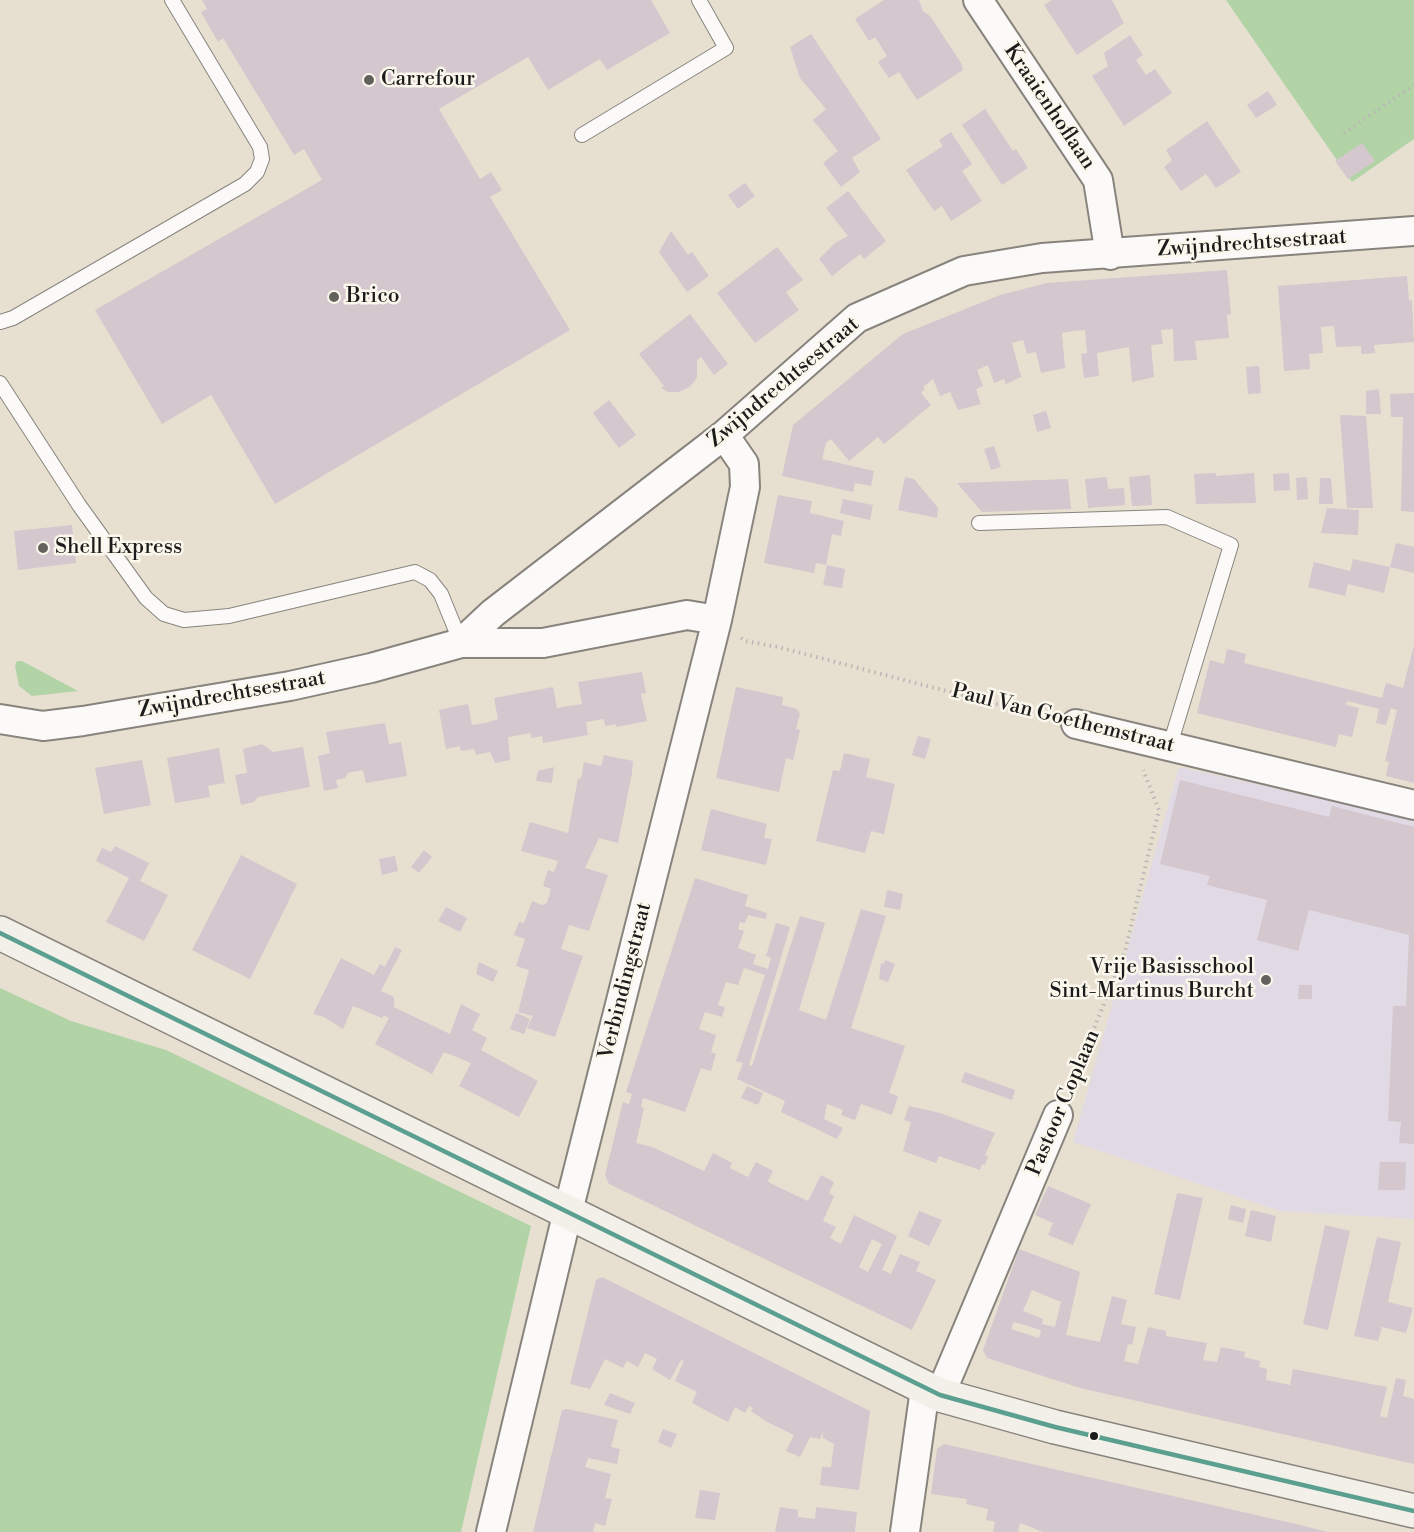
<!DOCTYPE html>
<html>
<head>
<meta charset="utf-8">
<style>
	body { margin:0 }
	canvas { display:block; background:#e7e0d1 }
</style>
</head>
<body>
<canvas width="1414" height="1532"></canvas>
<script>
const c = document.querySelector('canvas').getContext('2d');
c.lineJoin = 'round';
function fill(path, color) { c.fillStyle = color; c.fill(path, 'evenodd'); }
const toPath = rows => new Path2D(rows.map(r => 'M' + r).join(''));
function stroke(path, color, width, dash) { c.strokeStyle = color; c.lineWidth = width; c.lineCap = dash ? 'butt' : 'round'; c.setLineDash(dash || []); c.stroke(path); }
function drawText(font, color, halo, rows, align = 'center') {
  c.font = font + ' "Libre Bodoni",serif'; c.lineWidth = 5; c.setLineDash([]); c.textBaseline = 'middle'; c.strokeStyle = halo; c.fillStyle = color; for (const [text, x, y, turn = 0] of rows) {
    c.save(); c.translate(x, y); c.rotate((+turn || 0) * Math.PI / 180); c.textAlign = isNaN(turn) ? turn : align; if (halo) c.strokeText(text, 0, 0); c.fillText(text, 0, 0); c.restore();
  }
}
fill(toPath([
	[1179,767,1414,819,1414,1219,1280,1211,1073,1142]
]), '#e1dae5');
fill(toPath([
	[1226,0,1414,0,1414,139,1352,182],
	[17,661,22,661,78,691,32,696,19,686,15,666],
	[0,988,71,1021,166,1050,531,1226,461,1532,0,1532]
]), '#b1d3a6');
fill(toPath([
	[202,0,651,0,670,33,607,70,600,59,548,90,528,57,439,109,480,179,491,172,502,190,490,197,570,330,275,504,211,395,162,424,95,310,322,180,304,149,294,155,223,38,218,42,201,12,207,9],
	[884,0,919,0,923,11,930,16,961,63,963,70,917,100,899,72,889,78,878,62,887,56,875,37,869,41,855,19],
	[1052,0,1112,0,1124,23,1077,55,1044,5],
	[811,34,881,139,852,158,860,172,841,187,823,163,838,151,813,120,826,109,800,78,790,47],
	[1130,35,1143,55,1136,60,1146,75,1155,69,1172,93,1124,126,1092,76,1108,66,1104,53],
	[1268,91,1277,105,1256,118,1247,105],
	[985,109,1013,151,1016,149,1028,168,1002,185,962,125],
	[1207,121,1241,172,1216,188,1206,174,1181,191,1164,167,1172,160,1166,150],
	[951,132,972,164,962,171,982,201,951,221,942,206,934,211,906,170,943,146,939,140],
	[1362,143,1375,161,1348,179,1335,161],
	[745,183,755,196,738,209,728,195],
	[848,191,886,241,864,259,860,254,832,276,819,259,835,243,848,236,826,208],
	[671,231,688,255,692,252,709,276,687,292,659,252],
	[777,247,803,280,786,292,799,310,755,343,717,293],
	[1227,270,1231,314,1227,315,1229,338,1195,341,1197,360,1174,361,1173,329,1161,330,1163,344,1151,345,1154,377,1132,382,1129,347,1097,353,1099,376,1084,378,1081,354,1087,353,1085,330,1073,331,1062,333,1065,368,1041,373,1036,352,1027,354,1023,340,1012,343,1021,377,1006,384,1004,379,994,383,988,365,977,370,983,386,976,389,981,404,958,410,950,392,940,396,933,379,923,387,925,389,921,393,931,405,884,444,878,437,849,461,831,439,826,443,822,459,874,471,871,486,855,483,853,492,782,476,793,425,903,334,1000,295,1047,283],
	[1407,276,1409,301,1412,300,1414,342,1374,345,1375,353,1361,354,1361,346,1336,347,1334,326,1321,327,1323,353,1309,354,1310,369,1284,371,1278,286],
	[690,314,728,364,714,375,701,357,697,360,697,377,691,386,679,392,668,392,661,388,664,386,639,354],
	[1259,366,1261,393,1248,394,1246,367],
	[1379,389,1381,414,1366,414,1366,391],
	[1414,393,1414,512,1401,511,1403,417,1391,417,1390,394],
	[609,400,636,435,619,448,593,413],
	[1046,411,1051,428,1037,432,1033,415],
	[1340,415,1366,416,1373,508,1347,508],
	[994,446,1001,467,991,470,984,449],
	[1216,473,1216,476,1254,473,1256,503,1196,504,1194,474],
	[1289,473,1290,490,1274,491,1273,474],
	[1150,475,1152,505,1132,506,1129,477],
	[905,477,914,479,938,508,937,518,898,510],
	[1107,477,1108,489,1124,488,1125,505,1088,508,1085,479],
	[1307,477,1308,499,1297,500,1296,478],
	[1320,478,1331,478,1333,504,1319,504],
	[1068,479,1071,509,982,512,957,483],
	[778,495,812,501,810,513,844,521,841,536,832,534,826,565,816,563,814,573,764,563],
	[843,499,873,505,870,520,840,513],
	[1327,508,1359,510,1358,535,1321,533],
	[72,525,76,563,18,570,14,531],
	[1396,543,1414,547,1414,573,1390,567],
	[1353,559,1390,567,1384,593,1348,584,1345,596,1308,587,1314,562,1350,571],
	[827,565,845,569,842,588,823,585],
	[1414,645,1414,783,1386,776,1389,762,1385,761,1397,710,1391,708,1386,725,1376,723,1379,709,1347,701,1346,705,1359,708,1352,737,1339,734,1336,747,1197,713,1210,660,1224,664,1227,649,1246,654,1244,663,1382,698,1386,683,1403,688],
	[642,672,646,693,641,694,647,721,616,727,616,724,605,726,604,719,586,722,588,735,543,743,542,736,531,738,531,733,508,737,510,760,495,763,490,752,476,755,474,749,461,751,460,746,446,749,439,710,468,704,472,725,486,723,498,719,494,698,553,687,557,708,569,706,582,704,578,682],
	[736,687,783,697,782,705,797,709,800,714,796,729,800,730,793,760,786,758,779,792,716,778],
	[385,723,389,744,401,742,407,776,366,783,363,770,348,773,345,778,336,780,338,788,324,791,318,756,330,753,326,732],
	[918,736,931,739,925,759,912,755],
	[262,744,273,752,303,747,310,787,258,797,254,802,241,805,235,775,247,773,243,749],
	[219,748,225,783,208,786,210,797,175,803,167,758],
	[844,753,870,759,866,777,895,784,884,834,871,831,865,853,816,841,833,770,840,771],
	[604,755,633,761,632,773,618,843,599,838,585,868,608,875,589,931,569,925,561,949,583,956,555,1037,527,1028,533,1016,518,1012,529,970,516,966,525,939,514,935,519,922,524,923,532,901,542,905,547,903,551,889,543,886,548,870,554,872,558,861,521,851,530,822,568,833,578,778,581,779,584,762,601,766],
	[142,760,151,805,104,814,95,768],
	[554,767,552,783,536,781,538,771],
	[1180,780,1329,817,1332,806,1414,827,1414,1144,1399,1143,1401,1122,1388,1121,1393,1006,1406,1006,1409,935,1309,910,1298,951,1257,940,1267,900,1207,885,1210,876,1160,864],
	[711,809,767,824,764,838,772,839,766,865,701,850],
	[115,846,149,863,140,881,168,895,144,941,106,922,129,878,96,861,102,848,111,852],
	[424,850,432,857,419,873,411,867],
	[241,855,297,884,250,979,192,950],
	[395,856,398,871,382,875,379,859],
	[695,878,748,895,745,906,767,913,766,919,748,915,745,923,740,922,738,929,744,931,738,948,756,955,753,964,768,969,771,958,766,956,776,923,790,927,749,1065,752,1066,800,916,825,923,799,1010,826,1020,861,909,886,916,851,1028,905,1046,889,1093,898,1096,892,1115,861,1104,855,1120,841,1115,843,1110,827,1104,824,1119,843,1128,837,1139,781,1112,785,1101,737,1079,743,1063,736,1061,765,975,744,968,738,985,726,982,718,1005,725,1007,722,1017,705,1012,699,1029,716,1035,711,1052,716,1054,711,1071,701,1068,685,1112,643,1098,641,1107,644,1108,636,1143,652,1147,704,1171,713,1153,732,1163,730,1168,748,1177,756,1162,773,1171,768,1181,770,1183,808,1201,821,1175,834,1182,829,1193,834,1196,823,1221,836,1227,830,1238,841,1244,854,1215,897,1236,882,1270,891,1274,900,1254,920,1262,916,1271,936,1280,912,1330,609,1184,605,1175,623,1102,629,1104,632,1094,626,1092],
	[872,1239,882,1244,868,1272,859,1267],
	[887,890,903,894,900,910,884,907],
	[446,907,467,918,460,932,438,921],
	[395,947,402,950,381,991,394,997,394,1007,450,1034,461,1004,480,1014,472,1030,487,1038,481,1050,538,1081,519,1117,459,1086,471,1063,444,1052,432,1074,375,1044,389,1018,384,1015,382,1018,353,1006,343,1029,324,1017,313,1014,341,958,374,975,380,964,385,967],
	[885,960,895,964,888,982,879,979,881,963,884,964],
	[479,962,498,971,493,982,476,974],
	[1299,985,1312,985,1312,999,1298,999],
	[516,1013,530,1019,524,1034,510,1029],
	[965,1072,1015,1090,1012,1100,961,1082],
	[747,1086,763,1093,758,1105,741,1098],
	[909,1106,940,1113,995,1133,985,1155,988,1156,985,1165,982,1164,980,1170,939,1156,936,1163,903,1151,911,1122,904,1120],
	[1380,1162,1406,1162,1405,1190,1378,1190],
	[1048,1186,1091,1204,1073,1245,1048,1235,1053,1223,1035,1215],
	[1177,1193,1203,1198,1180,1300,1154,1294],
	[1231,1205,1246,1209,1243,1223,1228,1219],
	[1251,1210,1276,1216,1271,1242,1245,1236],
	[919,1211,942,1220,929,1246,908,1236],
	[1325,1225,1350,1231,1328,1330,1303,1324],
	[1377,1237,1401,1242,1388,1302,1413,1308,1406,1333,1382,1327,1378,1341,1354,1336],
	[1019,1249,1080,1272,1066,1335,1100,1342,1112,1296,1127,1300,1121,1324,1136,1327,1132,1345,1128,1344,1124,1361,1138,1364,1148,1327,1166,1331,1166,1336,1207,1343,1203,1360,1217,1362,1221,1347,1245,1352,1244,1357,1260,1361,1259,1367,1267,1369,1266,1380,1290,1385,1293,1369,1387,1387,1380,1416,1387,1418,1396,1378,1406,1380,1403,1396,1414,1399,1414,1464,1080,1388,987,1358,983,1350],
	[1032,1290,1061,1302,1055,1327,1042,1324,1043,1319,1023,1311],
	[1014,1322,1041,1330,1039,1338,1011,1329],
	[602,1277,870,1411,859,1490,820,1485,822,1467,831,1467,834,1444,823,1438,823,1432,820,1439,810,1437,800,1457,786,1451,794,1435,767,1422,751,1411,753,1408,749,1406,745,1413,735,1407,728,1422,692,1403,697,1392,675,1381,684,1361,681,1360,670,1380,652,1369,657,1359,645,1353,638,1367,627,1361,623,1368,605,1359,590,1389,570,1384,596,1280],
	[610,1393,635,1403,630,1414,604,1405],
	[567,1409,618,1420,611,1447,620,1449,617,1464,588,1458,585,1467,611,1474,605,1498,612,1499,605,1526,595,1523,593,1532,533,1532,562,1410],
	[663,1429,677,1434,671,1448,658,1442],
	[944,1444,1300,1525,1328,1532,1043,1532,1020,1523,1018,1532,993,1532,995,1522,986,1520,988,1509,966,1504,967,1499,931,1494,937,1449],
	[700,1490,720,1493,715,1520,695,1518],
	[780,1507,798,1510,798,1517,815,1519,816,1507,857,1512,855,1532,775,1532]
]), '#d4c7cd');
const lane = toPath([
	[582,135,726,48,699,0],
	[0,322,13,318,245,184,257,172,262,159,260,147,172,0],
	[0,383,79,505,146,598,164,614,184,620,229,616,415,572,430,580,441,594,461,643],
	[979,523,1167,517,1231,545,1170,745]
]);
const street = toPath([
	[978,0,1098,180,1110,255],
	[461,643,493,613,724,435,857,318,964,271,1042,258,1414,231],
	[0,719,43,726,83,721,290,686,371,668,461,643,543,643,687,615,717,620],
	[1076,724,1414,805],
	[940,1395,1058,1115],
	[491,1532,568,1211,717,620,745,487,744,464,724,435],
	[905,1532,925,1389]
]);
const secondary = toPath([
	[0,933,940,1395,1055,1427,1414,1511]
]);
stroke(lane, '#88847d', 16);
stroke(street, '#88847d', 32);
stroke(secondary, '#88847d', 36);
stroke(toPath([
	[1344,133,1414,85],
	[741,638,745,641,778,647,1050,718],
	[1070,1089,1125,951,1159,810,1143,770]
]), '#b8b7b5', 4, [1.5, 4.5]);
stroke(lane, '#fbfaf8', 14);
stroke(street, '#fbfaf8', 28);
stroke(secondary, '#f3f0ea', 33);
stroke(toPath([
	[0,933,940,1395,1055,1427,1414,1511]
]), '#5a9f8f', 4.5);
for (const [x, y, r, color] of [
	[369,80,6,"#63615b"],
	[334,297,6,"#63615b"],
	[43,548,6,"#63615b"],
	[1266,980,6,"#63615b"],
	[1094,1436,5,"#1c1c1c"]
]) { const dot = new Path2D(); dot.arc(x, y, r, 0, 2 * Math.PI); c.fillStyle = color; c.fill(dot); stroke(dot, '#fbf7ec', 2); }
drawText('21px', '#1c1c1c', '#fbf7ec', [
	["Carrefour",381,80],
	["Brico",346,297],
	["Shell Express",55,548],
	["Vrije Basisschool",1254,968,"right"],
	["Sint-Martinus Burcht",1254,992,"right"]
], 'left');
drawText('21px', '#1c1c1c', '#fbf7ec', [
	["Kraaienhoflaan",1049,107,56],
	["Zwijndrechtsestraat",1252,244,-4],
	["Zwijndrechtsestraat",784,383,-40],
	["Zwijndrechtsestraat",232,695,-10],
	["Paul Van Goethemstraat",1063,719,14],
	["Verbindingstraat",626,981,-76],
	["Pastoor Coplaan",1064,1103,-67]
]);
</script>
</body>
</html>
